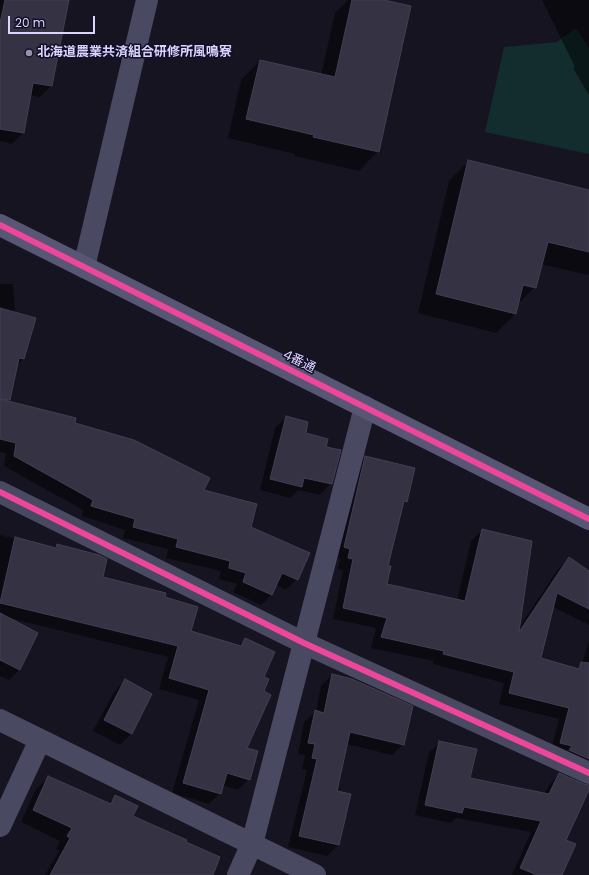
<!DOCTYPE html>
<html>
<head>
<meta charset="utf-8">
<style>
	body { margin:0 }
	#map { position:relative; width:589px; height:875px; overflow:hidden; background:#161421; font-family:Poppins,sans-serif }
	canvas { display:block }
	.scale { position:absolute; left:8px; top:16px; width:87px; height:18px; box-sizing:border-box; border:2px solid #d9d4ff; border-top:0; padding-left:5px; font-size:12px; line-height:14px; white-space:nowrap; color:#d9d4ff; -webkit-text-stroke:3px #130f26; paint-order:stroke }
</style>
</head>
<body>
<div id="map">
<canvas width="589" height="875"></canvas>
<div class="scale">20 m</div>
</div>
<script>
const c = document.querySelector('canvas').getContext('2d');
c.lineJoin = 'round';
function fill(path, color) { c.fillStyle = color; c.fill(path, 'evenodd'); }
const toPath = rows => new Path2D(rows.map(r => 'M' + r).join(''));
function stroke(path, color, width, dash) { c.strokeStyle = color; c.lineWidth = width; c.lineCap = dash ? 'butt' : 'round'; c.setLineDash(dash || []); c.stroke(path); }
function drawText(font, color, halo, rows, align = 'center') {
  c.font = font + ' Poppins,"Noto Sans JP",sans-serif'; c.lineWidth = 3; c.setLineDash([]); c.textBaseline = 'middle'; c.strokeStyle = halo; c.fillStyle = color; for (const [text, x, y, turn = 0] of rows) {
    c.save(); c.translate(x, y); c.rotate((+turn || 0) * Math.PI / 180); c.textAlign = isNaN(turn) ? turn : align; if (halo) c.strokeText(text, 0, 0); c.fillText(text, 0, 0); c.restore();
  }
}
fill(toPath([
	[576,28,589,48,589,154,485,132,504,47,557,42]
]), '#132c2d');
fill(toPath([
	[0,0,68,0,51,86,40,97,30,95,23,133,12,144,0,141],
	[348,0,380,0,378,151,359,171,295,156,295,154,228,138,241,80,260,61,321,75,335,13],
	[542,0,589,0,589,95,573,68,575,67],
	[468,162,589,191,589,274,588,275,541,264,535,287,517,305,516,313,496,333,418,313,449,181],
	[0,284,13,284,15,313,24,359,16,366,8,402,73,424,202,491,250,528,297,579,286,590,276,585,272,594,261,605,233,592,237,584,219,579,221,571,166,558,168,549,123,538,125,530,82,516,83,510,4,466,6,453,0,452],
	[286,417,305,434,325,448,331,483,320,495,298,490,290,498,260,490,275,428],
	[366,457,406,501,401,506,386,567,386,585,457,600,471,541,482,530,518,629,558,569,569,559,589,572,589,625,553,607,540,659,580,670,589,641,589,770,550,753,559,719,499,704,504,683,433,664,434,661,371,648,376,628,333,619,343,570,338,569,340,559,334,558,355,468],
	[0,535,54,548,57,545,102,578,163,598,190,632,238,646,245,639,263,677,263,692,245,749,249,779,238,790,222,785,220,793,209,804,172,793,199,700,159,689,168,657,9,618,19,670,9,680,0,676],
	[332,675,403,744,392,755,346,744,336,792,350,795,338,845,327,856,288,847,307,770,302,769,305,755,298,754,304,722,316,711,321,686],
	[125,681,151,694,131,734,120,745,93,731,114,692],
	[440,742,469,779,544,794,549,785,559,774,584,785,589,786,565,840,561,875,512,875,531,832,456,818,451,823,415,815,429,753],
	[49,777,109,804,116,797,132,817,185,843,211,875,45,875,59,851,56,849,60,841,21,822,36,789]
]), '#0007');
const building = toPath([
	[5,0,69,0,52,86,33,83,24,133,0,129,0,23,5,0],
	[352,0,384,0,411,6,379,152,313,137,314,135,246,119,260,60,335,77,352,0],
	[468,160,589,190,589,252,548,242,536,288,523,285,516,314,436,294,468,160],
	[0,308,36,318,24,359,19,358,10,400,0,399,0,308],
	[0,399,76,418,75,423,134,440,210,478,204,490,257,504,251,527,310,553,298,580,282,573,272,595,243,582,246,573,229,568,230,561,176,547,178,539,133,527,135,519,91,506,93,500,14,456,16,443,0,439,0,399],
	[286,416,308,422,306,433,328,439,326,447,341,450,332,484,304,478,302,487,270,479,286,416],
	[365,456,415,468,407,502,404,501,388,566,391,566,387,584,465,601,482,529,532,541,519,632,569,557,589,571,589,609,557,593,541,658,579,669,581,662,589,663,589,759,569,750,572,746,560,743,569,708,509,693,514,672,443,654,444,651,381,637,387,618,343,608,353,559,348,558,350,549,344,547,365,456],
	[15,537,56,548,57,544,99,555,107,559,103,577,166,593,165,597,198,607,191,631,241,646,245,638,275,652,264,677,269,679,264,691,271,695,247,748,258,751,250,780,227,773,221,794,183,783,209,690,169,678,178,646,0,603,15,537],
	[0,613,38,633,20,670,0,660,0,613],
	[332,674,352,679,413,706,404,745,350,732,337,791,351,794,339,845,299,836,317,759,312,758,315,744,308,743,315,710,324,713,332,674],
	[125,679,152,694,132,734,104,720,125,679],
	[439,741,477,749,470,778,549,794,559,773,584,784,589,785,589,790,566,840,576,844,562,875,537,875,520,868,541,821,464,807,462,813,425,805,439,741],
	[48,776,111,804,115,795,138,806,133,816,187,840,186,842,220,857,213,875,50,875,70,838,67,836,72,828,33,810,48,776]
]);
fill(building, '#343243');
stroke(building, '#433f54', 1);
stroke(toPath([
	[84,267,147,0],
	[0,492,304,643,589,773],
	[0,720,315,875],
	[0,826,40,740],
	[238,875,252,844,365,407]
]), '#4a4962', 22);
stroke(toPath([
	[0,225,589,519]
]), '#575674', 22);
stroke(toPath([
	[0,225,589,519],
	[0,492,304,643,589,773]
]), '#ed469a', 6);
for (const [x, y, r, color] of [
	[29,53,4,"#9591b1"]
]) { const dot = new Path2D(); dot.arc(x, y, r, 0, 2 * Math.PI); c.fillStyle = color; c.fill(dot); stroke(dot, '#130f26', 1.5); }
drawText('bold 13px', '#d9d4ff', '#130f26', [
	["北海道農業共済組合研修所風鳴寮",37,53]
], 'left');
drawText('13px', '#d9d4ff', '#130f26', [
	["4番通",299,362,27]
]);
</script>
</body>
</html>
